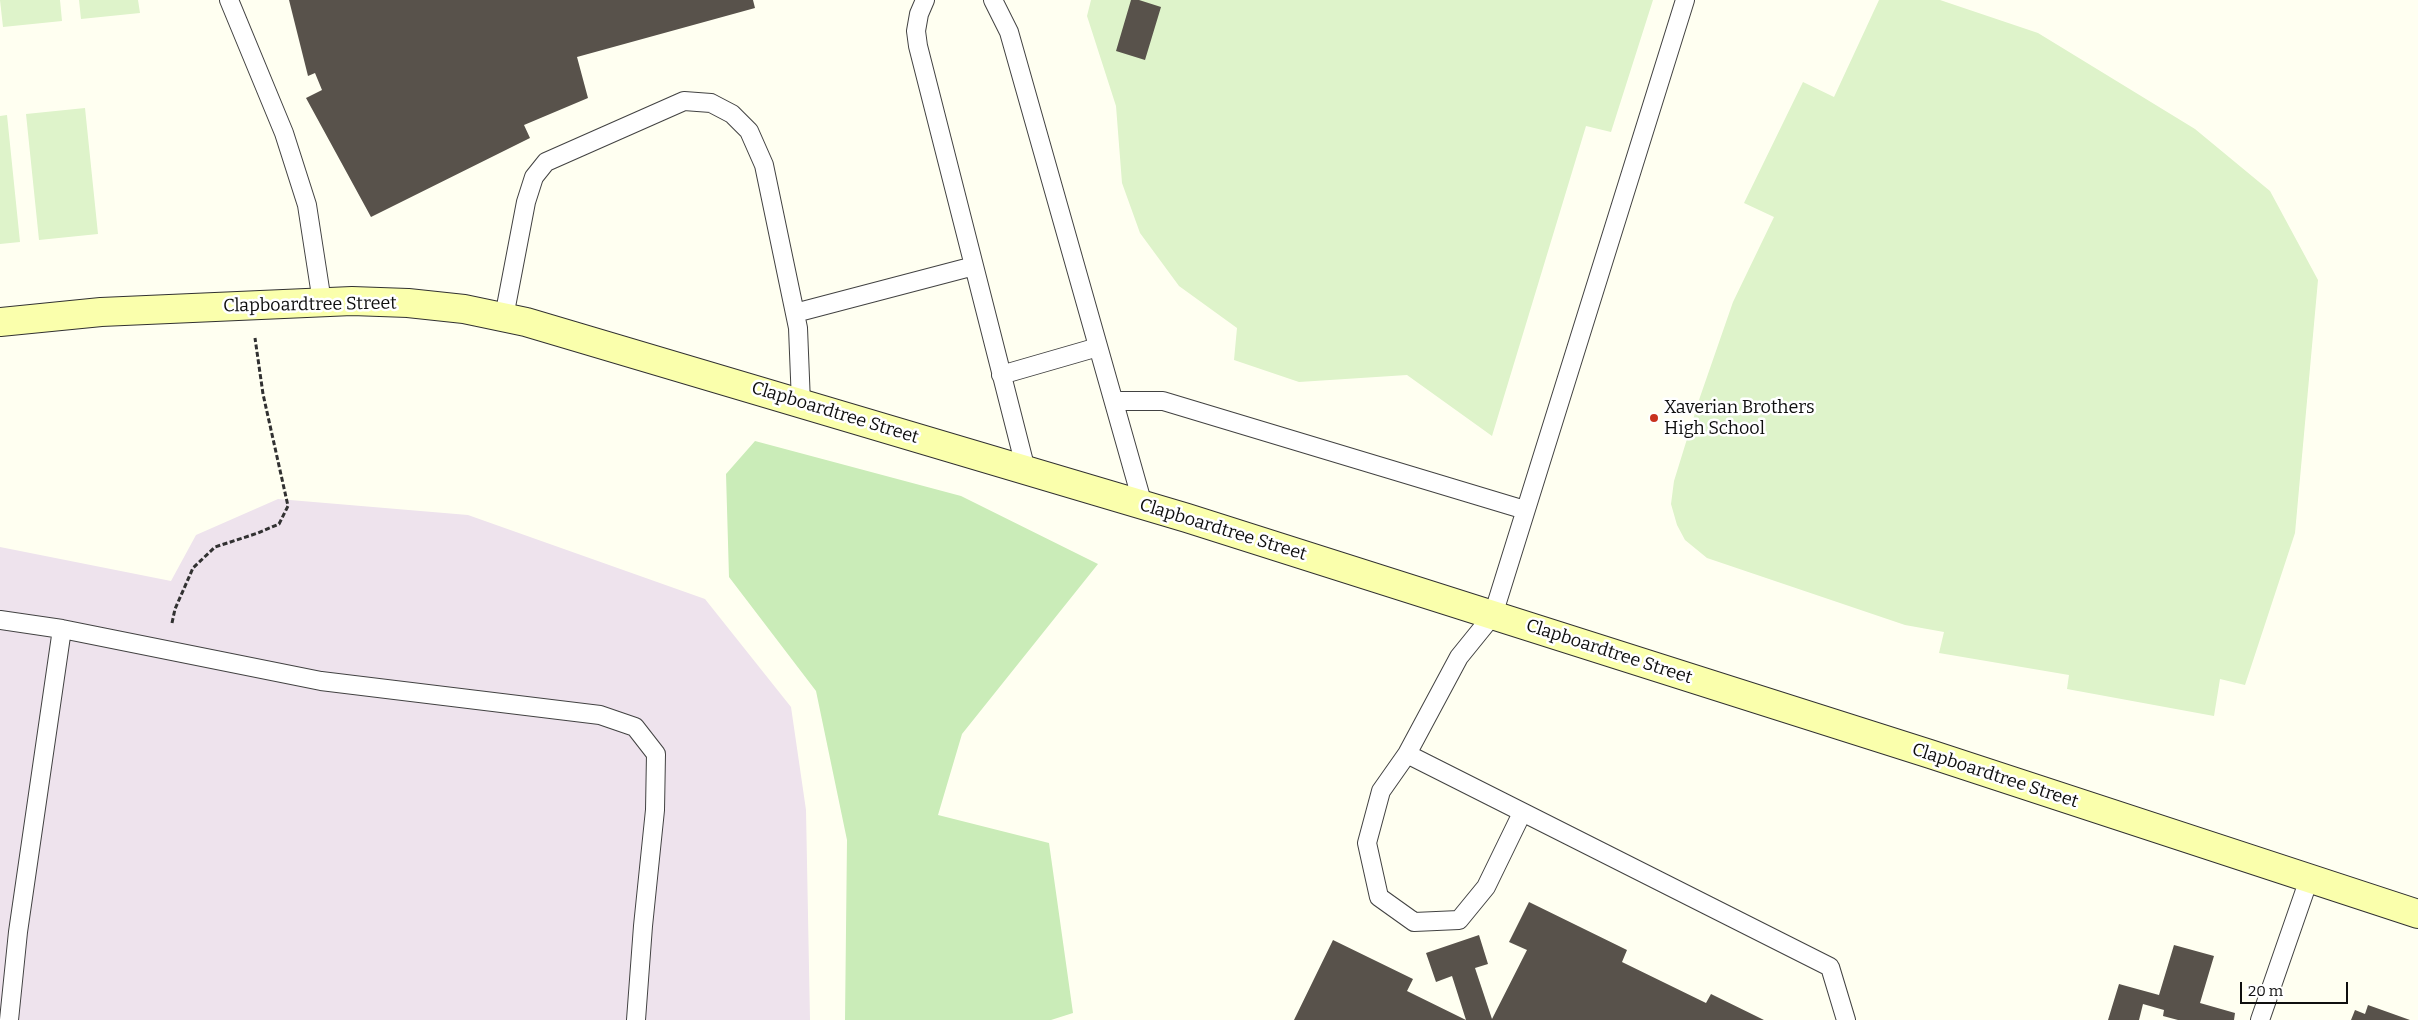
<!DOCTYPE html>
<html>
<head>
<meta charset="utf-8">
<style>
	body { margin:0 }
	#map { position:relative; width:2418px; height:1020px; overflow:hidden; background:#fffff1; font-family:Bitter,serif }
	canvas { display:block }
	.scale { position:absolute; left:2240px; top:982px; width:108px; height:22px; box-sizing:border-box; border:2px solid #0f0f0f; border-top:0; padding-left:6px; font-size:15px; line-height:18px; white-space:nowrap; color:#0f0f0f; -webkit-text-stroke:4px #fff; paint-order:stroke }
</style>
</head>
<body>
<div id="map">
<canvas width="2418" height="1020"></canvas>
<div class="scale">20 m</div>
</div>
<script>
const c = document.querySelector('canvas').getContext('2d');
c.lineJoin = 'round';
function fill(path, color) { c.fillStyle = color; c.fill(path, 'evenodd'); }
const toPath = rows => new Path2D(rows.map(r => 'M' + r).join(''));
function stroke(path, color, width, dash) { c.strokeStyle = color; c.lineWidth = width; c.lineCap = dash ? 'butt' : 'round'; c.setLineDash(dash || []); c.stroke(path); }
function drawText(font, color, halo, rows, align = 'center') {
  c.font = font + ' Bitter,serif'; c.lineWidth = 5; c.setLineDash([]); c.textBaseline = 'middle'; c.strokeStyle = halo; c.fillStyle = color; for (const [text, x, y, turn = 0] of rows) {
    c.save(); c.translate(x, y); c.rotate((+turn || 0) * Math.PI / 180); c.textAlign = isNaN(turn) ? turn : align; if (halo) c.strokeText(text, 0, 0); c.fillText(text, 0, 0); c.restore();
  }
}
fill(toPath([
	[278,499,468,515,705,599,791,707,806,810,810,1020,0,1020,0,547,171,581,196,535]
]), '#eee3ed');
fill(toPath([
	[755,441,961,496,1098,564,962,734,938,815,1049,843,1073,1013,1051,1020,845,1020,847,840,816,691,729,577,726,474]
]), '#caecb8');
fill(toPath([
	[0,0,60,0,62,21,3,27],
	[79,0,138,0,140,13,81,19],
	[1091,0,1653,0,1611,132,1586,126,1492,436,1407,375,1299,382,1234,360,1237,328,1179,286,1140,233,1122,183,1116,106,1087,16],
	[1879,0,1940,0,2038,33,2195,129,2270,191,2318,280,2295,533,2245,685,2220,679,2214,716,2067,689,2069,675,1939,653,1944,632,1905,625,1707,558,1685,540,1677,525,1671,504,1674,481,1700,397,1733,302,1774,217,1744,203,1803,82,1834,97],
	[85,108,98,234,39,240,26,114],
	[7,115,20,242,0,244,0,116]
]), '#def3ca');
fill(toPath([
	[289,0,753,0,755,8,577,57,588,98,524,125,530,138,371,217,306,98,322,90,315,73,308,76],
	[1131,0,1139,0,1161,7,1145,60,1116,51],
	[1529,902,1627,950,1622,962,1706,1003,1711,994,1764,1020,1294,1020,1333,940,1413,979,1407,991,1466,1020,1452,976,1436,982,1426,953,1479,935,1488,964,1475,968,1492,1019,1527,950,1509,942],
	[2174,945,2214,956,2200,1003,2235,1013,2234,1020,2178,1020,2163,1016,2164,1010,2143,1004,2139,1020,2108,1020,2119,984,2159,995],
	[2368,1005,2410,1020,2351,1020,2355,1010,2365,1014]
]), '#58524b');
const service = toPath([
	[229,0,284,133,307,205,322,302],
	[925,0,919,14,916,31,918,46,1026,470],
	[993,0,1009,32,1143,505],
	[1685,0,1493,615,1459,657,1407,754,1830,967,1846,1020],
	[795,313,974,266],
	[504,317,526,202,534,177,546,162,684,101,711,103,732,114,749,131,764,165,798,328,801,403],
	[1001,375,1098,347],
	[1114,401,1163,401,1525,510],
	[0,620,62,629,321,681,600,715,635,727,656,754,655,810,643,926,636,1020],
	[1407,754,1381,791,1367,843,1379,897,1414,922,1459,920,1486,887,1522,813],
	[9,1020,18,932,62,629],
	[2260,1020,2309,879]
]);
const secondary = toPath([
	[0,322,101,312,352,301,408,303,464,309,526,322,1187,518,1930,754,2418,914]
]);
stroke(service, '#424242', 20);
stroke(secondary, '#313131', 30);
stroke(toPath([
	[172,623,175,609,193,568,215,547,258,533,279,524,288,506,263,394,255,338]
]), '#313131', 3, [5, 2.5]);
stroke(service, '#fff', 18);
stroke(secondary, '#faffac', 28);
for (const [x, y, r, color] of [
	[1654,418,5,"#c8321e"]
]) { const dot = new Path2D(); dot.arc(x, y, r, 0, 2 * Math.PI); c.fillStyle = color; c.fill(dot); stroke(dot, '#fff', 2); }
drawText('18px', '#0f0f0f', '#fff', [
	["Clapboardtree Street",310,305,-1],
	["Clapboardtree Street",835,413,17],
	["Clapboardtree Street",1223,530,17],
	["Clapboardtree Street",1609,652,18],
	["Clapboardtree Street",1995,776,18]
]);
drawText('18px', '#0f0f0f', '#fff', [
	["Xaverian Brothers",1664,408],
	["High School",1664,429]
], 'left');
</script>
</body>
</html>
